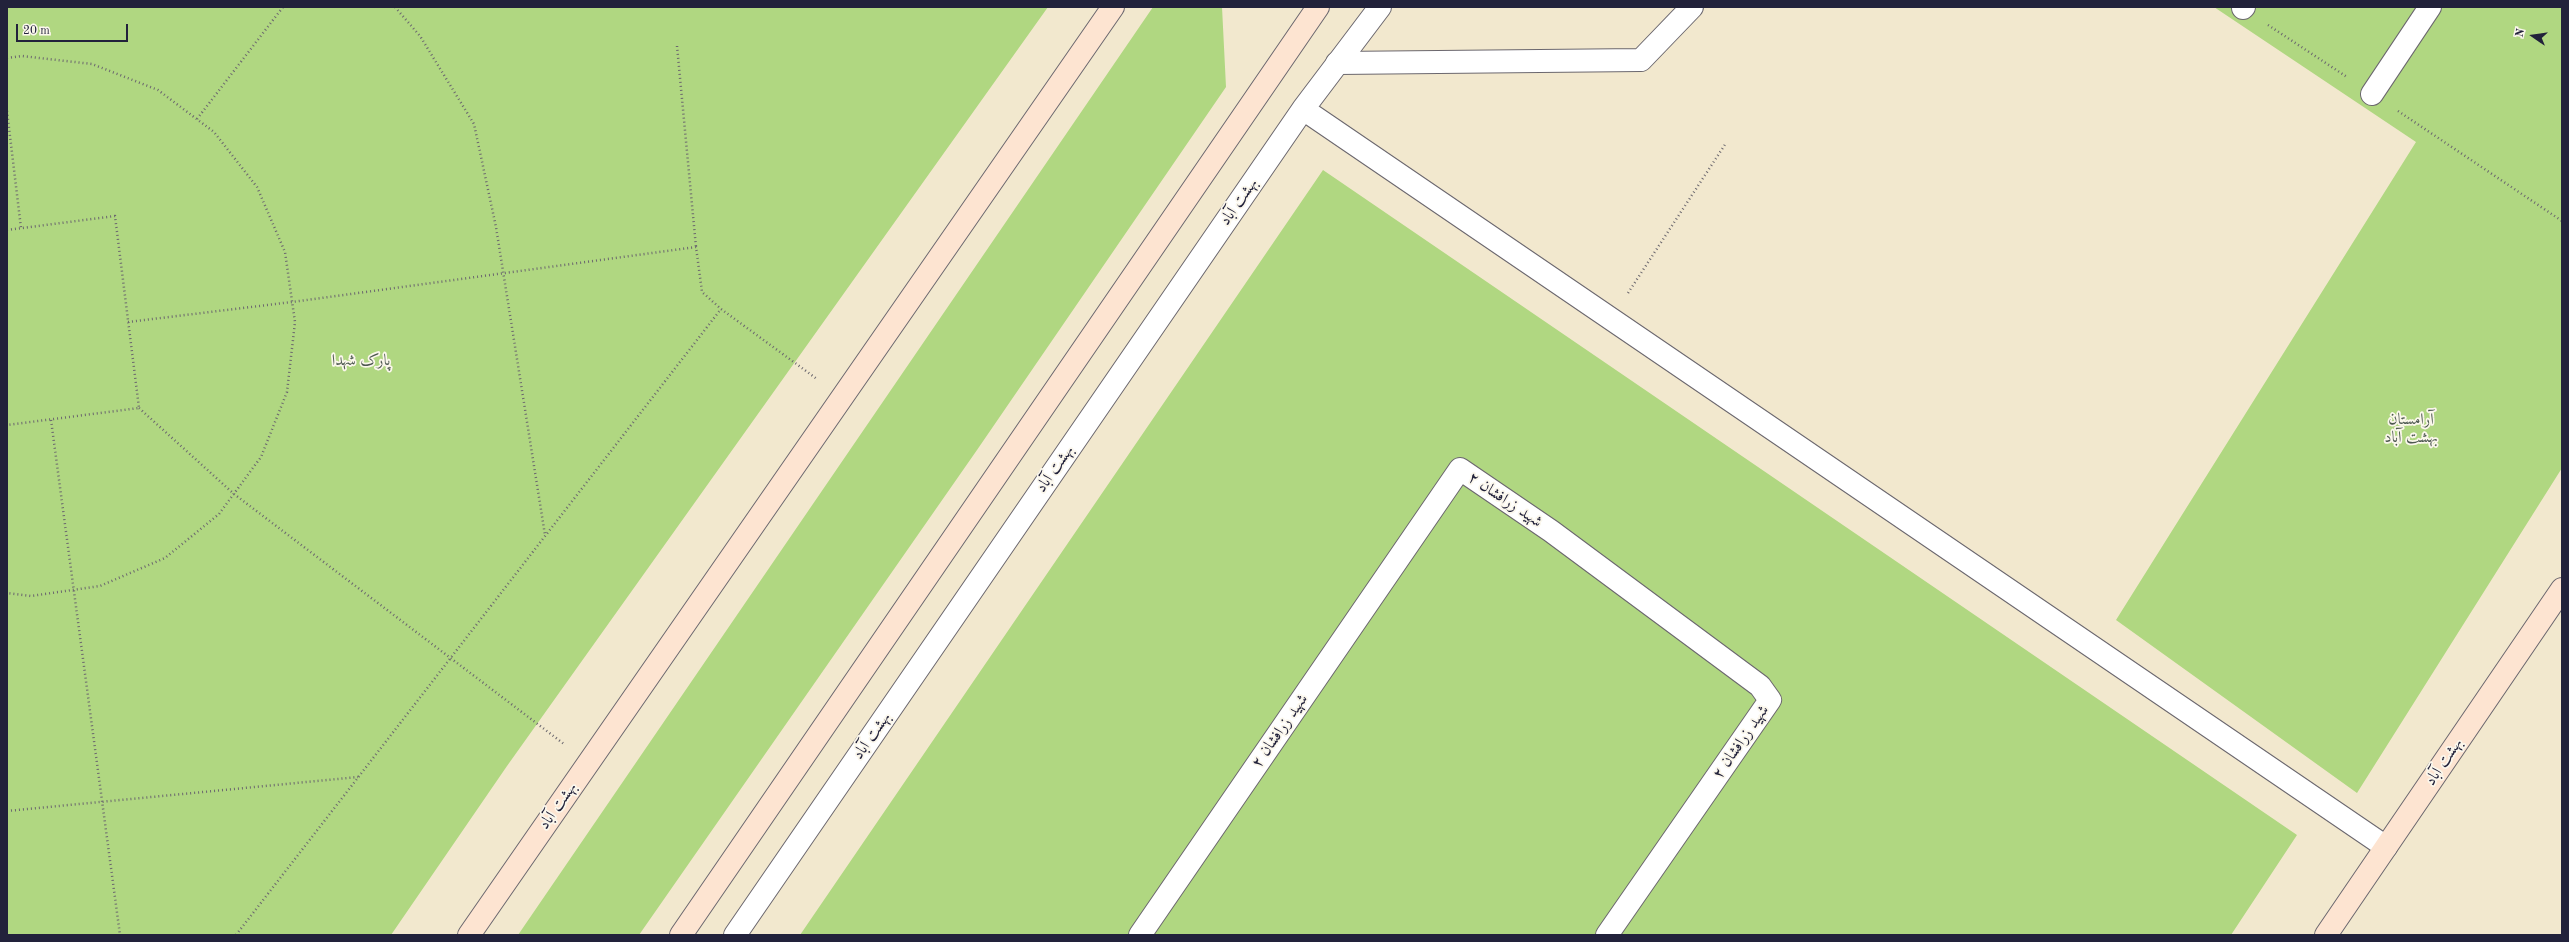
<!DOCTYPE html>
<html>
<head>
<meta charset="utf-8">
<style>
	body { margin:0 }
	#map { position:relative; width:2569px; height:942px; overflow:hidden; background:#f2e8ce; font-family:"Old Standard TT",serif }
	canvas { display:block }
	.frame { position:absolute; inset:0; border:8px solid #22223b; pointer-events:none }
	.north { position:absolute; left:2513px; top:16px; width:40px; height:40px; -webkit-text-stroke:3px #fbf7ec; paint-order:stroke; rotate:283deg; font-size:11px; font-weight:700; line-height:16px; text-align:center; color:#22223b }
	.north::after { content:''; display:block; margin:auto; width:14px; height:18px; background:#22223b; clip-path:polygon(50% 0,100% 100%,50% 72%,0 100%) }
	.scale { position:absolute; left:16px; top:24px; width:112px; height:18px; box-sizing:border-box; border:2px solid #22223b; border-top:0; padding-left:5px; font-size:12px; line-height:14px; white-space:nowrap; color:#22223b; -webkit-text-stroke:3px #fbf7ec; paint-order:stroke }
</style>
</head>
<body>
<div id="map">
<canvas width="2569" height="942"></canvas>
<div class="frame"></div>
<div class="north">N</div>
<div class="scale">20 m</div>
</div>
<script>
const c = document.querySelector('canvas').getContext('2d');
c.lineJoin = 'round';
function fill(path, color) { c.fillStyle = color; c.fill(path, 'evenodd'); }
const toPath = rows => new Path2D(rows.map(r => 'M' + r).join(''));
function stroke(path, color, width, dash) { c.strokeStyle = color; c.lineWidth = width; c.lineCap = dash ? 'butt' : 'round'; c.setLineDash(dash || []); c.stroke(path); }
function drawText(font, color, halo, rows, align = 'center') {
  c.font = font + ' "Old Standard TT",Amiri,serif'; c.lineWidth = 3.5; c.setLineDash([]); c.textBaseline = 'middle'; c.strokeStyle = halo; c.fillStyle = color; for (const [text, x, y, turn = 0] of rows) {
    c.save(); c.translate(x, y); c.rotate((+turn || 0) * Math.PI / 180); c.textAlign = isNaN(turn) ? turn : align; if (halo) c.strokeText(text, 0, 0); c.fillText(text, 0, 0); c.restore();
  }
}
fill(toPath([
	[7,7,1048,7,507,766,391,935,7,935],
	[1153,7,1222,7,1226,87,977,450,639,935,518,935],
	[2214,7,2562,7,2562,468,2357,793,2116,620,2416,142],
	[1323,170,2297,835,2231,935,800,935]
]), '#b0d781');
const lane = toPath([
	[2243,8,2244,7],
	[1337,63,1641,60,1692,7],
	[2372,94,2430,7],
	[1140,935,1460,469,1551,531,1760,686,1770,700,1607,935]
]);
const street = toPath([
	[1303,109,2386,847],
	[735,935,1303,109,1380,7]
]);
const secondary = toPath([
	[469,935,1113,7],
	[681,935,1318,7],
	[2326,935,2562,589]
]);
stroke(lane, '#6b676e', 24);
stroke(street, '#6b676e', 24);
stroke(secondary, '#6b676e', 24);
stroke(toPath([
	[395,7,420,36,474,124,496,227,545,535],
	[2268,25,2347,77],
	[677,46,696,247],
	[7,58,22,56,92,64,158,90,214,132,257,187,285,252,295,322,287,392,261,457,219,514,165,558,100,586,31,596,7,593],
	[7,111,21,228],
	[2398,111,2562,221],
	[197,119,283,7],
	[7,230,115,216,139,408,7,425],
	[1628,293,1726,143],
	[128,322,292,302,696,247,702,292,721,309],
	[139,408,234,494,564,744],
	[51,420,120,935],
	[7,811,358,777],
	[236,935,721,309,817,379]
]), '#6b676e', 2.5, [1, 3]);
stroke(lane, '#fff', 22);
stroke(street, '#fff', 22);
stroke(secondary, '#fde4d1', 22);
drawText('16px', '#22223b', '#fbf7ec', [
	["بهشت آباد",1239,202,-55],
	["بهشت آباد",1055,469,-55],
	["شهید زرافشان ۲",1505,500,34],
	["شهید زرافشان ۲",1280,731,-55],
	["بهشت آباد",872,736,-55],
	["شهید زرافشان ۲",1741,742,-55],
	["بهشت آباد",2444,762,-56],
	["بهشت آباد",558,806,-55]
]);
drawText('16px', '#4d5850', '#fbf7ec', [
	["پارک شهدا",361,361],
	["آرامستان",2411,420],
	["بهشت آباد",2411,438]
]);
</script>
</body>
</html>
